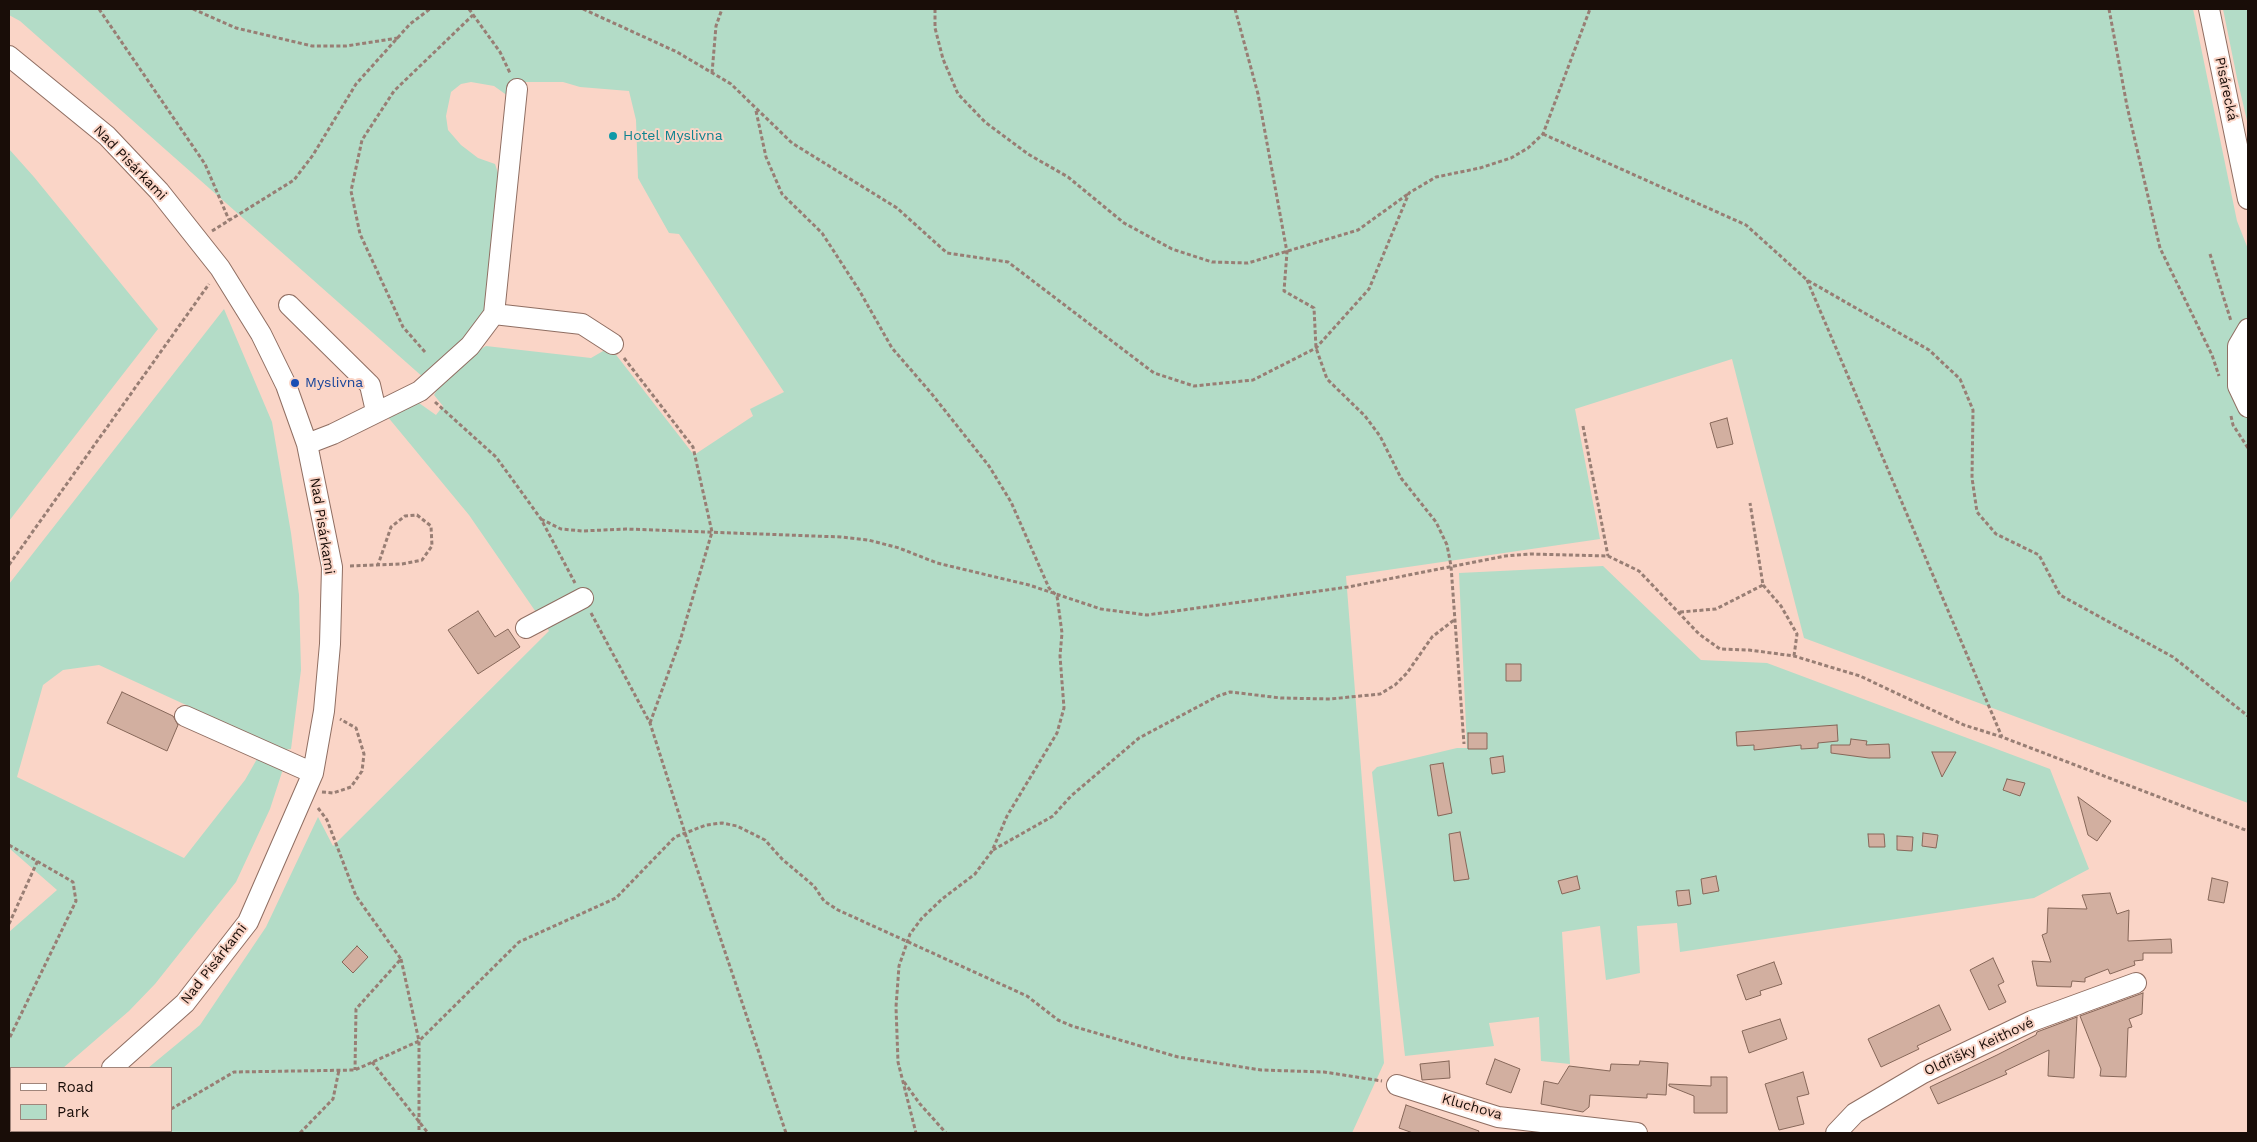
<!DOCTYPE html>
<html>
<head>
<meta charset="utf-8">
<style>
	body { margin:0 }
	#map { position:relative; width:2257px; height:1142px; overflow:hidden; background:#fad5c7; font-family:"Work Sans",sans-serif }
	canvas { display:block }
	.frame { position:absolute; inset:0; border:10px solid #190d08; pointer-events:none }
	.legend { position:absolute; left:10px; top:1067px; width:162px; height:65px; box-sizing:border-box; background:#fad5c7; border:1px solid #a0857b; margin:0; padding:6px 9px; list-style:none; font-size:15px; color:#190d08 }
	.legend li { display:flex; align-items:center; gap:10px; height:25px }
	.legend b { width:25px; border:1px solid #a0857b }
</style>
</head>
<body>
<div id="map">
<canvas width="2257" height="1142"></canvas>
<div class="frame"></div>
<ul class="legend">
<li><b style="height:6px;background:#fff"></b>Road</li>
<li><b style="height:14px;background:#b3dcc7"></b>Park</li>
</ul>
</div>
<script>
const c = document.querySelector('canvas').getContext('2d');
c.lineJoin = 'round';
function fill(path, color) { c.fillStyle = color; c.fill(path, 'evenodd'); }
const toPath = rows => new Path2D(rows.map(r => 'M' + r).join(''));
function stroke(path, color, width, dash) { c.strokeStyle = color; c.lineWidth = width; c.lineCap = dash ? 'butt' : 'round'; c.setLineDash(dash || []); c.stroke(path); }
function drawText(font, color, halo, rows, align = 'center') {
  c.font = font + ' "Work Sans",sans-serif'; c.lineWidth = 4; c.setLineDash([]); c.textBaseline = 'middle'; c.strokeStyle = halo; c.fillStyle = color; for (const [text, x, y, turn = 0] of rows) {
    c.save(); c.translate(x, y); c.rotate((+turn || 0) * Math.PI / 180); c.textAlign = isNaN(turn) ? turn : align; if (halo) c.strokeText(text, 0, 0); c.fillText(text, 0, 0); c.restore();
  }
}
fill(toPath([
	[9,9,2193,9,2237,221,2248,249,2248,803,1804,638,1732,359,1575,409,1600,539,1346,576,1384,1063,1352,1133,52,1133,56,1131,171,1131,171,1068,148,1068,200,1025,266,927,318,817,333,846,549,631,469,515,387,416,409,403,419,403,436,415,443,406,434,395,438,388,474,353,486,346,591,358,610,347,694,455,753,416,750,409,784,392,679,234,669,233,638,178,636,120,629,91,580,87,563,82,524,82,511,89,508,96,494,86,471,82,461,84,451,92,446,116,448,130,461,145,478,158,495,164,500,179,487,304,480,324,424,378,20,21,9,15],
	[2223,9,2248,9,2248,125,2237,78],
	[9,149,34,177,158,329,9,521],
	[224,309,272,422,291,533,299,595,301,670,291,749,284,750,99,665,63,670,43,685,17,777,184,858,245,780,257,759,283,769,270,809,236,882,155,984,129,1011,63,1068,11,1068,11,1103,9,1105,9,932,57,890,9,848,9,584],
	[1603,566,1701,660,1767,663,2050,769,2089,869,2034,898,1680,952,1677,923,1637,926,1640,973,1606,980,1600,926,1562,932,1570,1064,1541,1061,1539,1017,1489,1023,1494,1046,1405,1056,1372,772,1377,767,1457,748,1467,748,1459,573]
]), '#b3dcc7');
const building = toPath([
	[1727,418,1733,444,1717,448,1710,423,1727,418],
	[478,611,495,637,508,629,520,647,478,674,448,630,478,611],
	[1506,664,1521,664,1521,681,1506,681,1506,664],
	[122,692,173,716,178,725,167,751,107,723,122,692],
	[1837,725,1838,741,1818,743,1818,748,1801,749,1801,745,1754,750,1754,745,1737,746,1736,732,1837,725],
	[1468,733,1487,733,1487,749,1468,749,1468,733],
	[1851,739,1867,741,1866,745,1889,744,1890,758,1869,758,1831,753,1831,745,1850,745,1851,739],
	[1932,752,1956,752,1942,777,1932,752],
	[1503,756,1505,772,1492,774,1490,758,1503,756],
	[1443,763,1452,813,1438,816,1430,765,1443,763],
	[2007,779,2025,783,2020,796,2003,790,2007,779],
	[2078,797,2111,821,2097,841,2088,835,2078,797],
	[1460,832,1469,879,1454,881,1449,834,1460,832],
	[1923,833,1938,835,1936,848,1922,846,1923,833],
	[1868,834,1884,834,1885,847,1869,847,1868,834],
	[1897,836,1913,837,1912,851,1897,850,1897,836],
	[1577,876,1580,889,1562,894,1558,881,1577,876],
	[1716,876,1719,891,1703,894,1701,879,1716,876],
	[2212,878,2228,882,2224,903,2208,900,2212,878],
	[1689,890,1691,904,1678,906,1676,891,1689,890],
	[2110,893,2117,914,2129,910,2128,941,2171,939,2172,953,2143,953,2143,960,2134,961,2135,965,2110,974,2108,969,2085,978,2085,982,2072,981,2071,987,2037,986,2032,961,2051,962,2042,935,2047,933,2048,908,2087,909,2082,895,2110,893],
	[357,946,368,957,353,973,342,962,357,946],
	[1993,958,2004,982,1998,985,2006,1002,1989,1010,1970,970,1993,958],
	[1774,962,1782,984,1760,991,1761,995,1746,1000,1737,975,1774,962],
	[2143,993,2142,1014,2129,1019,2132,1027,2128,1028,2126,1077,2100,1076,2101,1069,2080,1016,2143,993],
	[1939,1005,1951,1030,1917,1046,1919,1049,1881,1067,1868,1039,1939,1005],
	[2077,1017,2074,1078,2048,1076,2049,1050,2005,1071,2007,1074,1938,1104,1930,1087,1997,1055,2036,1035,2037,1032,2077,1017],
	[1780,1019,1787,1039,1749,1053,1742,1031,1780,1019],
	[1495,1059,1520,1069,1511,1093,1486,1084,1495,1059],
	[1449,1061,1450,1078,1422,1080,1420,1064,1449,1061],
	[1640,1061,1668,1063,1666,1095,1647,1094,1647,1098,1590,1095,1589,1107,1583,1112,1541,1104,1544,1081,1558,1084,1569,1066,1610,1071,1611,1064,1639,1065,1640,1061],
	[1803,1072,1809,1094,1797,1097,1804,1124,1779,1130,1765,1084,1803,1072],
	[1711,1077,1727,1077,1727,1113,1694,1113,1694,1096,1669,1086,1669,1084,1711,1086,1711,1077],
	[1406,1105,1479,1131,1478,1133,1413,1133,1399,1128,1406,1105]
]);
fill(building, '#d2afa0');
stroke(building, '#866759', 1);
const minor = toPath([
	[2209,9,2248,199],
	[9,56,107,136,159,191,220,268,261,334,286,385,307,444,332,567,330,644,324,711,313,773,248,922,185,1003,112,1068],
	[517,89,494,314,582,324,613,344],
	[289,305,370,385,376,411],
	[2248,329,2238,346,2238,386,2248,407],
	[307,444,333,434,420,391,470,346,494,314],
	[526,628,583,598],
	[185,716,313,773],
	[1397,1085,1498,1117,1637,1133],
	[9,1131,11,1129],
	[1836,1133,1855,1113,1923,1073,2032,1021,2136,983]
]);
stroke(minor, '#8f6e62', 22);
stroke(toPath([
	[99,9,205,164,229,220],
	[193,9,236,28,312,46,346,46,398,38],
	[469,9,500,52,510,73],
	[583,9,677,52,731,84,792,143,897,208,947,253,1008,262,1154,373,1194,386,1253,380,1316,348,1369,289,1409,193,1436,177,1480,168,1511,158,1528,148,1543,134,1590,9],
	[935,9,935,28,943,59,958,94,985,122,1028,154,1068,177,1124,223,1172,249,1212,262,1248,263,1358,230,1408,194],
	[1235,9,1258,94,1287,252,1284,291,1314,308,1316,348,1327,379,1365,416,1380,436,1401,478,1436,522,1447,545,1451,566,1464,744],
	[2109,9,2127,106,2160,248,2212,355,2219,376],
	[712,73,716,26,722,9],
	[756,111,766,157,782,194,822,233,859,290,892,348,931,393,989,466,1011,502,1049,588,1057,596,1062,633,1060,656,1064,708,1057,733,1007,816,992,851,975,874,942,899,922,918,910,934,899,966,896,1007,898,1062,916,1133],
	[1543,134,1746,225,1807,280,1929,350,1960,379,1973,410,1972,478,1977,512,1996,534,2039,555,2060,595,2173,657,2248,716],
	[212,231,294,180,313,155,356,84,410,24,430,9],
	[2210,254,2231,321],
	[1807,280,2002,737],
	[425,352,403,327,360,234,351,191,362,140,394,91,473,15],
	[624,358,693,447,712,532,680,641,650,723],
	[435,402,496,457,541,519,575,583],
	[2231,416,2233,425,2248,448],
	[1583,426,1608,556],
	[541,519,561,529,582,531,626,529,841,537,868,540,899,548,937,563,1029,585,1101,609,1147,615,1348,587,1505,556,1530,554,1608,556,1639,571,1699,634,1720,649,1749,650,1794,656,1860,676,1964,725,2002,737,2248,831],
	[9,565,209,284],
	[350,566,402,564,422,560,432,546,431,526,417,515,405,516,391,527,378,565],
	[1763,585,1781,606,1797,634,1794,656],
	[1680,612,1716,609,1763,585,1750,503],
	[591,613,650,723,685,833,786,1133],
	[322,792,333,793,351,787,362,771,364,754,356,728,340,719],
	[318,808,327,820,356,896,401,959,356,1009,355,1070],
	[9,845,73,882,76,901,9,1039],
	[993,850,1053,816,1071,796,1139,738,1218,696,1230,692,1281,698,1330,699,1380,694,1395,685,1407,673,1432,637,1454,620],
	[9,924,38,860],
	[401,959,419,1041,419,1133],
	[372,1062,428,1133],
	[904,1082,920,1104,946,1133],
	[171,1109,234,1072,355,1070,419,1041,519,942,616,898,675,837,706,825,722,823,737,826,765,840,782,859,814,886,824,901,838,910,1027,996,1058,1020,1072,1026,1178,1057,1261,1070,1324,1072,1382,1081],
	[130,1133,135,1131],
	[300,1133,333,1099,339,1070]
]), '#987e74', 3, [4, 2.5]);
stroke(minor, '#fff', 20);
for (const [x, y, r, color] of [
	[613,136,5,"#0f9aa8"],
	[295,383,5,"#1a4fb4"]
]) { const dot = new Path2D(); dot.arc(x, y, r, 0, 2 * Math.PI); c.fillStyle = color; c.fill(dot); stroke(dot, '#fad5c7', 2); }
drawText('14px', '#190d08', '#fad5c7', [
	["Pisárecká",2226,89,78],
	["Nad Pisárkami",130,163,46],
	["Nad Pisárkami",322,526,81],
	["Nad Pisárkami",214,964,-52],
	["Oldřišky Keithové",1979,1047,-25],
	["Kluchova",1472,1107,16]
]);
drawText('14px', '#0d838f', '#fad5c7', [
	["Hotel Myslivna",623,136]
], 'left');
drawText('14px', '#164399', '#fad5c7', [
	["Myslivna",305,383]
], 'left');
</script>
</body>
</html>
